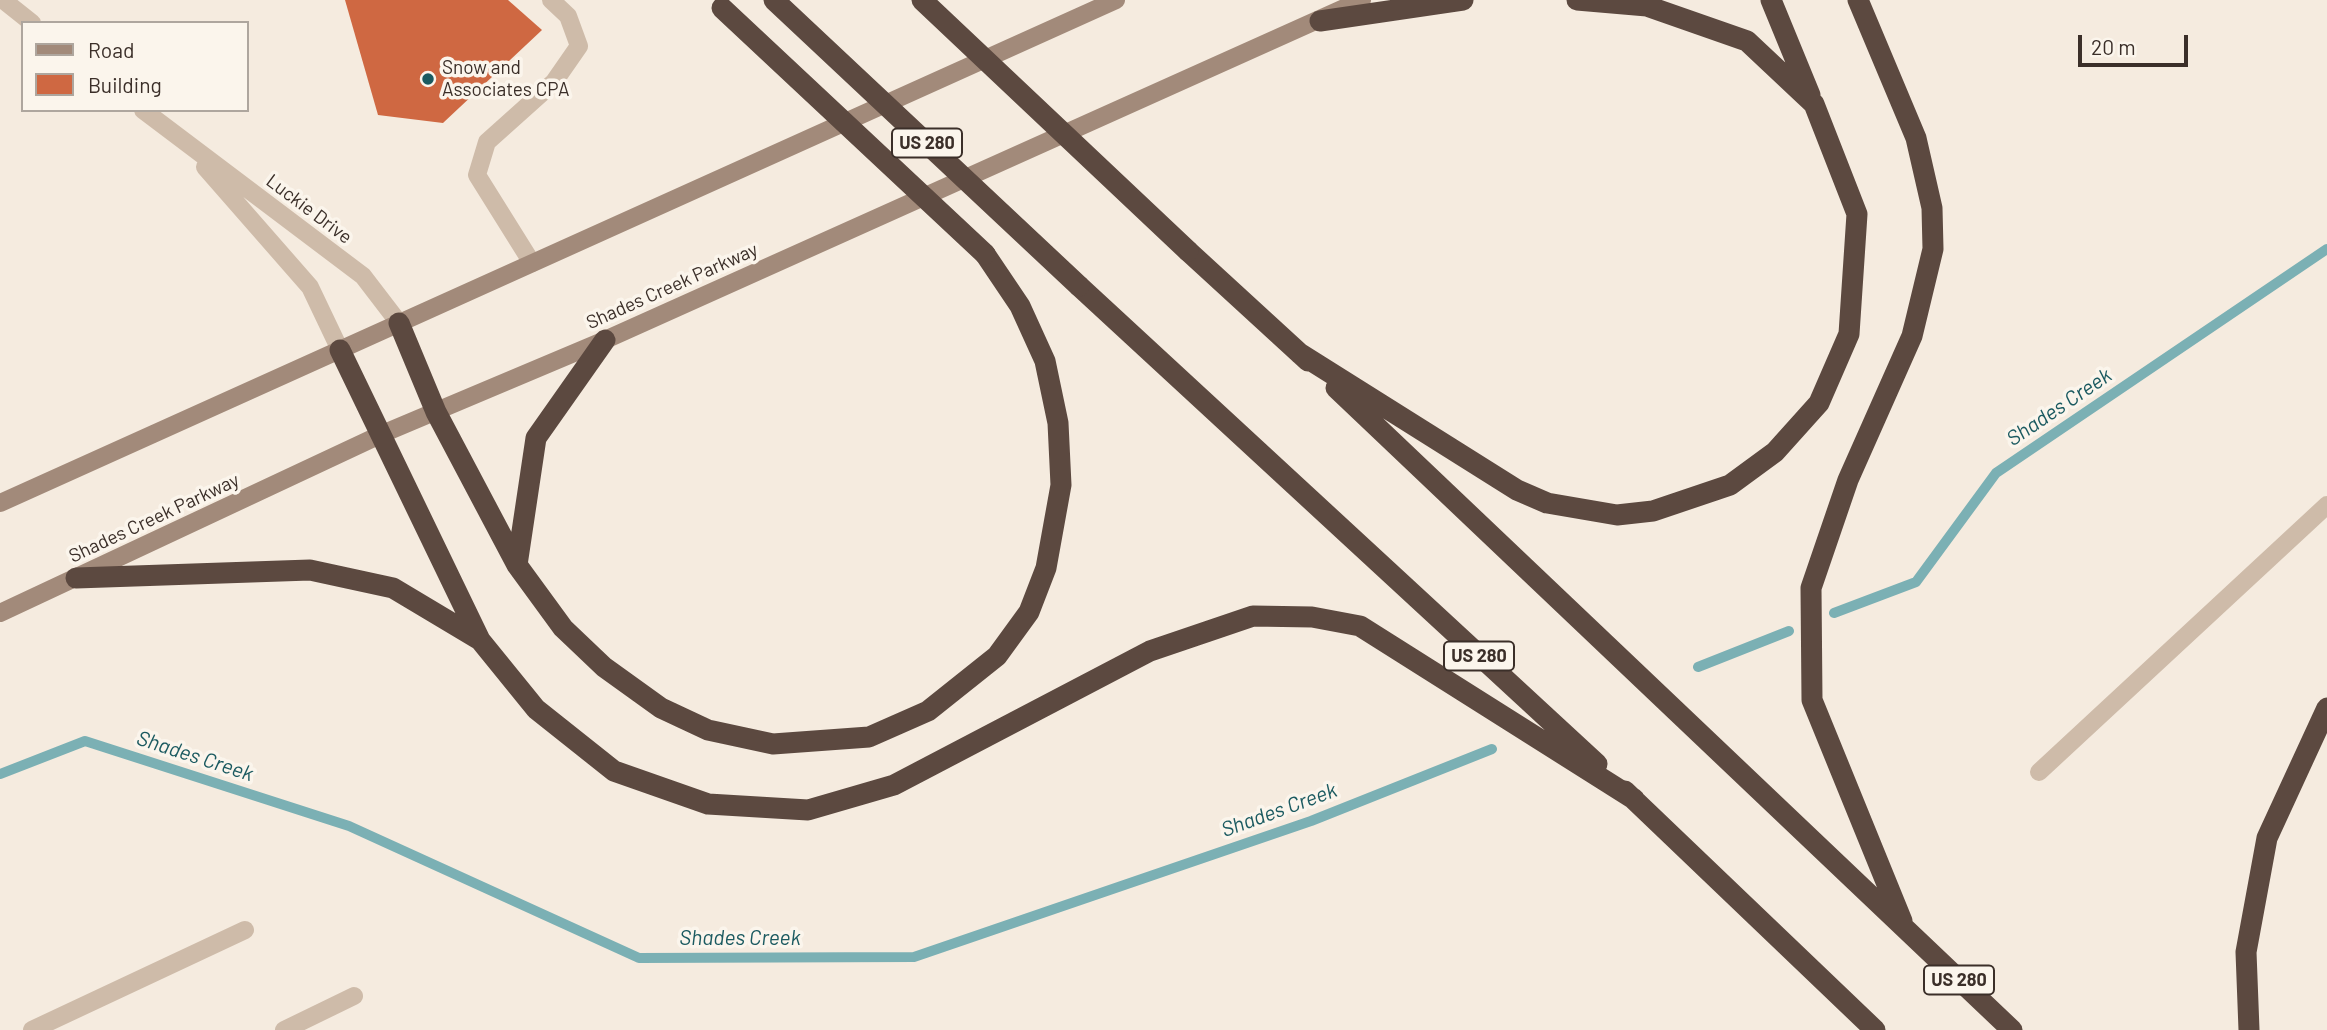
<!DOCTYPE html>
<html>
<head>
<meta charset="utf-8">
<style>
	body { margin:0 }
	#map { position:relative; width:2327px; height:1030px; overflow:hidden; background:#f5ebdf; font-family:Barlow,sans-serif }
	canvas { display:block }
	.legend { position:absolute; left:21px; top:21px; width:228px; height:91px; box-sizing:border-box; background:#fbf5ec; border:2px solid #aea69e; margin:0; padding:9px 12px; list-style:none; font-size:21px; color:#3b2f29 }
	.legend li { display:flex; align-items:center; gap:14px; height:35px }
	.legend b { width:35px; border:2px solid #aea69e }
	.scale { position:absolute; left:2078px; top:35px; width:110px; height:32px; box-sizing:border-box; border:4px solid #3b2f29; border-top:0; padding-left:9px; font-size:21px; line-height:24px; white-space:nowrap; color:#3b2f29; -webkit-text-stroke:5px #fbf5ec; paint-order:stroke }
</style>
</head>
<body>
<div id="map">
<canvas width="2327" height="1030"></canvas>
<ul class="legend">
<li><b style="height:9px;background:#a28a7a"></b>Road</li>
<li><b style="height:19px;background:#cf6842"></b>Building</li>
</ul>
<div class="scale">20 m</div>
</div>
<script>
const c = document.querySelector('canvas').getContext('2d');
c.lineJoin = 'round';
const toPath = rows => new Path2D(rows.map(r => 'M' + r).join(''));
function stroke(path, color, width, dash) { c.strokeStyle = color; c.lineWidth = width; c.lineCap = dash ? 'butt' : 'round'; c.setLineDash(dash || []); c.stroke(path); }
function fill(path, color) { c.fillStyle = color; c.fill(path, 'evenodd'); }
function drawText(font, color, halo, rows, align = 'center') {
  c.font = font + ' Barlow,sans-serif'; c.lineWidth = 7; c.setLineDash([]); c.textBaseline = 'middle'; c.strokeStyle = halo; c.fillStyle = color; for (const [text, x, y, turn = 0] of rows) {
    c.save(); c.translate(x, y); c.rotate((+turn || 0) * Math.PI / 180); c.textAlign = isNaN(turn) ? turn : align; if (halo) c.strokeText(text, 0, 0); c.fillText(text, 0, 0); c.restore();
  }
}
stroke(toPath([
	[1834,613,1916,582,1996,473,2327,249],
	[1698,667,1789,631],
	[0,774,85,741,349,826,639,958,914,957,1311,821,1492,749]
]), '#7bb0b4', 10);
fill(toPath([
	[345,0,508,0,542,30,443,123,378,115]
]), '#cf6842');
stroke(toPath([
	[532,263,477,175,487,142,554,82,579,46,568,16,551,0],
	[2039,772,2327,505],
	[32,1030,245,930],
	[284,1030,354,996]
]), '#cebba9', 18);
stroke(toPath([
	[3,0,32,23],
	[143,110,363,276,399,323],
	[205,167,310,287,340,350]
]), '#cebba9', 18);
stroke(toPath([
	[0,503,1116,0],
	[0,613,382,434,605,340,1362,0]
]), '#a28a7a', 18);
stroke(toPath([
	[1771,0,1810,95],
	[1858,0,1916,138,1932,208,1933,249,1912,336,1848,480,1811,588,1812,700,1902,921],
	[1320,21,1463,0],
	[1188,251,1308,361],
	[1079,286,1597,764],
	[399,323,436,412,517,565,563,628,604,667,661,708,708,730,773,744,869,737,928,711,997,656,1029,612,1046,568,1061,485,1058,423,1045,361,1020,306,985,254],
	[340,350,480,640,536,709,614,771,708,804,808,810,894,785,1150,651,1253,616,1312,617,1360,626,1634,799],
	[1299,353,1517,490,1547,503,1617,515,1653,511,1730,485,1775,452,1819,403,1849,334,1857,214,1814,104,1747,41,1647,6,1577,0],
	[1336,388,2012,1030],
	[517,565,536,438,605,340],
	[76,578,310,570,393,588,480,640],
	[1625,791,1875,1030],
	[2249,1030,2246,952,2267,838,2327,708]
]), '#5c4940', 21);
stroke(toPath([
	[774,0,1079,286],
	[922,0,1188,251],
	[722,8,985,254]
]), '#5c4940', 21);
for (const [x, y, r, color] of [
	[428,79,7,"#1b5a60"]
]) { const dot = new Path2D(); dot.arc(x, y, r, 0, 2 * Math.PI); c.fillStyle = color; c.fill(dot); stroke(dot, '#fbf5ec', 2.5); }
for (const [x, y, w] of [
	[927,143,70],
	[1479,656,70],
	[1959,980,70]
]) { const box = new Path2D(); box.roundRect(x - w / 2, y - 14.5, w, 29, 5); c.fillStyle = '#fbf5ec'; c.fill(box); stroke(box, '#3b2f29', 2); }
drawText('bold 18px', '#3b2f29', null, [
	["US 280",927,143],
	["US 280",1479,656],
	["US 280",1959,980]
]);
drawText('19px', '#3b2f29', '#fbf5ec', [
	["Snow and",442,68],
	["Associates CPA",442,90]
], 'left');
drawText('19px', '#3b2f29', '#fbf5ec', [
	["Luckie Drive",309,209,37],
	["Shades Creek Parkway",672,286,-24],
	["Shades Creek Parkway",154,518,-25]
]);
drawText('italic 21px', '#1b5a60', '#fbf5ec', [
	["Shades Creek",2059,407,-34],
	["Shades Creek",195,756,18],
	["Shades Creek",1279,810,-20],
	["Shades Creek",740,938]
]);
</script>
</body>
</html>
